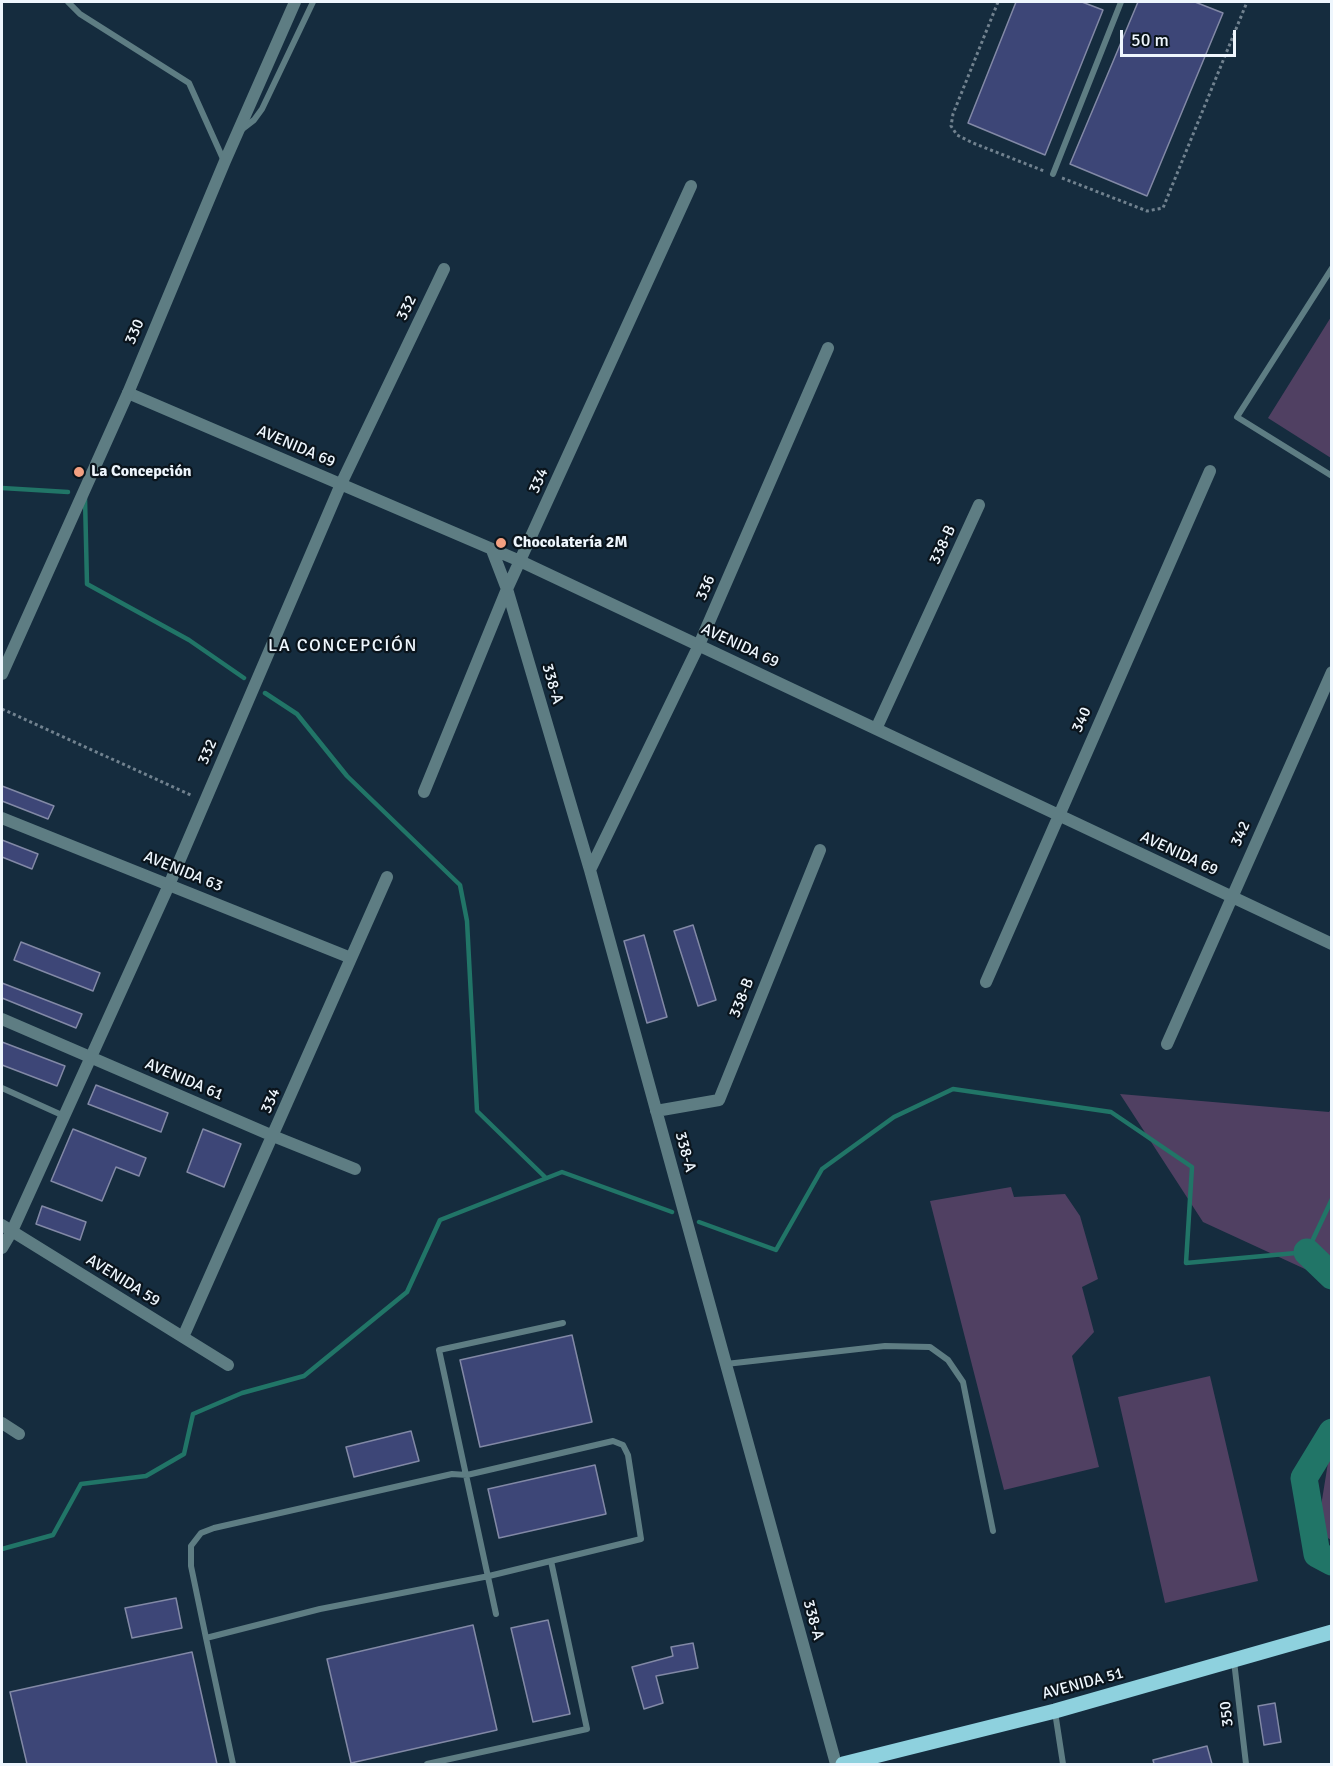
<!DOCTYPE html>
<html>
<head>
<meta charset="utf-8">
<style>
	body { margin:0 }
	#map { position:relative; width:1333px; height:1766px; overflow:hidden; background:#152c3e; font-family:Signika,sans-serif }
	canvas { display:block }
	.frame { position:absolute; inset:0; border:3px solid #eef6fd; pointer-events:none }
	.scale { position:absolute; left:1120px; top:30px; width:116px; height:27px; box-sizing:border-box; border:3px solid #eef6fd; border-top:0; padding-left:8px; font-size:18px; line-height:21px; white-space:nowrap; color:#eef6fd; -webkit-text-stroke:4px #0a141c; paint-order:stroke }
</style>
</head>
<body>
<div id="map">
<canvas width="1333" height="1766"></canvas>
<div class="frame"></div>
<div class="scale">50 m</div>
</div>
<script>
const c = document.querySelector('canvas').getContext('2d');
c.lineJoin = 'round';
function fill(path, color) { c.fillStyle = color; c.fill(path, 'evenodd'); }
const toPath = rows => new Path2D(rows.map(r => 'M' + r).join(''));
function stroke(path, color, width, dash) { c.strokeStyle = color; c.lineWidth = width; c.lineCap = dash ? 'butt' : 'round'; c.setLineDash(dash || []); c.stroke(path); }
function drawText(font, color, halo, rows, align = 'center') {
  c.font = font + ' Signika,sans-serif'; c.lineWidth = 4.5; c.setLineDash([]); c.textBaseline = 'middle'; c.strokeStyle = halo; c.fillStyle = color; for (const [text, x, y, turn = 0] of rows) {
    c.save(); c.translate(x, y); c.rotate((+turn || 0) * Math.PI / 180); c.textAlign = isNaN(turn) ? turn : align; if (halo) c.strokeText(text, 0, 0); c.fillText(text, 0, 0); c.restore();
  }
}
fill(toPath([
	[1331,317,1331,458,1268,418],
	[1120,1094,1329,1112,1331,1109,1331,1281,1203,1222],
	[1011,1187,1014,1197,1065,1194,1080,1216,1098,1279,1082,1287,1094,1332,1072,1356,1099,1467,1004,1490,930,1201],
	[1210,1376,1258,1581,1165,1603,1118,1397],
	[1331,1444,1332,1444,1331,1540,1317,1531]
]), '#504062');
stroke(toPath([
	[2,488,68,492],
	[85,498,87,584,189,640,244,678],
	[265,693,297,714,347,776,460,885,467,921,477,1111,546,1178],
	[699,1222,776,1250,822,1169,894,1117,953,1089,1111,1112,1192,1167,1186,1263,1307,1252,1332,1199],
	[2,1549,53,1535,81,1484,146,1476,184,1454,193,1414,242,1393,304,1376,407,1292,440,1220,562,1172,672,1212]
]), '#217567', 4.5);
stroke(toPath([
	[1307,1252,1332,1276],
	[1332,1432,1304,1478,1317,1554,1332,1562]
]), '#217567', 27);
const building = toPath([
	[1016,2,1082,2,1103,10,1045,155,968,123,1016,2],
	[1138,2,1195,2,1223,13,1147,196,1070,164,1138,2],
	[2,786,54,806,48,819,2,801,2,786],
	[2,840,38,854,32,869,2,857,2,840],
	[693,925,716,1000,698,1006,674,931,693,925],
	[644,935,667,1017,647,1023,624,941,644,935],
	[21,942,100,973,93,991,14,960,21,942],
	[2,983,82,1014,76,1028,2,998,2,983],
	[2,1042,65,1066,57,1086,2,1065,2,1042],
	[96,1085,168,1113,161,1132,88,1104,96,1085],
	[73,1129,146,1158,139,1176,116,1167,102,1201,51,1181,73,1129],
	[203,1129,241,1144,224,1187,187,1172,203,1129],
	[42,1206,86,1222,80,1240,36,1224,42,1206],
	[572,1335,592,1422,480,1447,460,1360,572,1335],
	[411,1431,419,1461,354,1477,346,1447,411,1431],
	[595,1465,606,1514,499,1538,488,1489,595,1465],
	[176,1598,182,1628,132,1638,125,1608,176,1598],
	[548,1620,570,1714,533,1722,511,1628,548,1620],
	[473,1625,497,1730,351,1763,327,1659,473,1625],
	[693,1643,698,1668,656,1676,663,1703,644,1709,632,1667,673,1656,671,1647,693,1643],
	[192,1652,217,1764,27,1764,10,1692,192,1652],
	[1275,1703,1281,1742,1264,1745,1258,1706,1275,1703],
	[1207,1746,1212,1764,1154,1764,1153,1760,1207,1746]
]);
fill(building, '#3d4677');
stroke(building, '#8289a6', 1.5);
stroke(toPath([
	[998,2,953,114,951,126,957,135,973,143,1044,171],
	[1062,178,1147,211,1163,208,1247,2],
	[2,709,193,796]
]), '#71828f', 3, [3, 3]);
stroke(toPath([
	[68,2,80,14,189,83,224,161],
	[241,130,254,120,262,109,313,2],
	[1053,174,1121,2],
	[1332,268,1237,417,1332,476],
	[2,1088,64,1116],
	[726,1364,885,1346,930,1347,948,1360,963,1382,993,1531],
	[496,1614,439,1350,563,1323],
	[206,1638,320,1609,489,1576,641,1539,628,1455,623,1445,613,1441,467,1475,452,1474,214,1528,201,1533,191,1546,191,1566,206,1638,233,1764],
	[1234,1661,1246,1764],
	[1055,1712,1063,1764],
	[427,1764,587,1729,551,1561]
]), '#5e7d83', 6);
stroke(toPath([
	[128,393,520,561,1332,944],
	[492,550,507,589,590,870,836,1764],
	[876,729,979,505],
	[424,792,507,589,691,186],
	[2,818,351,958],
	[590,870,699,645,828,348],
	[986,982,1210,471],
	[2,1019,273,1136,355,1169],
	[1167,1044,1332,672],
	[656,1111,719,1100,820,850],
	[2,1225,228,1365],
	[2,1248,12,1231,169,885,341,484,444,269],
	[183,1337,387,877],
	[2,1423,19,1434]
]), '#5e7d83', 12);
stroke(toPath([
	[2,674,128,393,225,161,295,2]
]), '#5e7d83', 12);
stroke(toPath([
	[843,1764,1055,1711,1332,1632]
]), '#8ed1de', 15);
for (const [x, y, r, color] of [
	[79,472,6,"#f3a081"],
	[501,543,6,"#f3a081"]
]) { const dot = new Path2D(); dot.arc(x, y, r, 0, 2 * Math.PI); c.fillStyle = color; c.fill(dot); stroke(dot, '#0a141c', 2); }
drawText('16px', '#eef6fd', '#0a141c', [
	["332",407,308,-64],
	["330",135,332,-67],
	["AVENIDA 69",296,447,23],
	["334",539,481,-66],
	["338-B",943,545,-65],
	["336",706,588,-67],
	["AVENIDA 69",740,646,25],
	["338-A",552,684,74],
	["340",1082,720,-66],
	["332",208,752,-67],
	["342",1241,834,-66],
	["AVENIDA 69",1179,854,25],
	["AVENIDA 63",183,872,22],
	["338-B",742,998,-68],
	["AVENIDA 61",184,1080,23],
	["334",271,1101,-66],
	["338-A",685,1152,75],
	["AVENIDA 59",123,1281,32],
	["338-A",813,1620,75],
	["AVENIDA 51",1083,1684,-15],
	["350",1227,1714,-97]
]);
drawText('bold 16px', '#eef6fd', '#0a141c', [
	["La Concepción",91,472],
	["Chocolatería 2M",513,543]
], 'left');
c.letterSpacing = '1.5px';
drawText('18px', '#eef6fd', '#0a141c', [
	["LA CONCEPCIÓN",343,646]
]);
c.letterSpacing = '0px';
</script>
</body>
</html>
